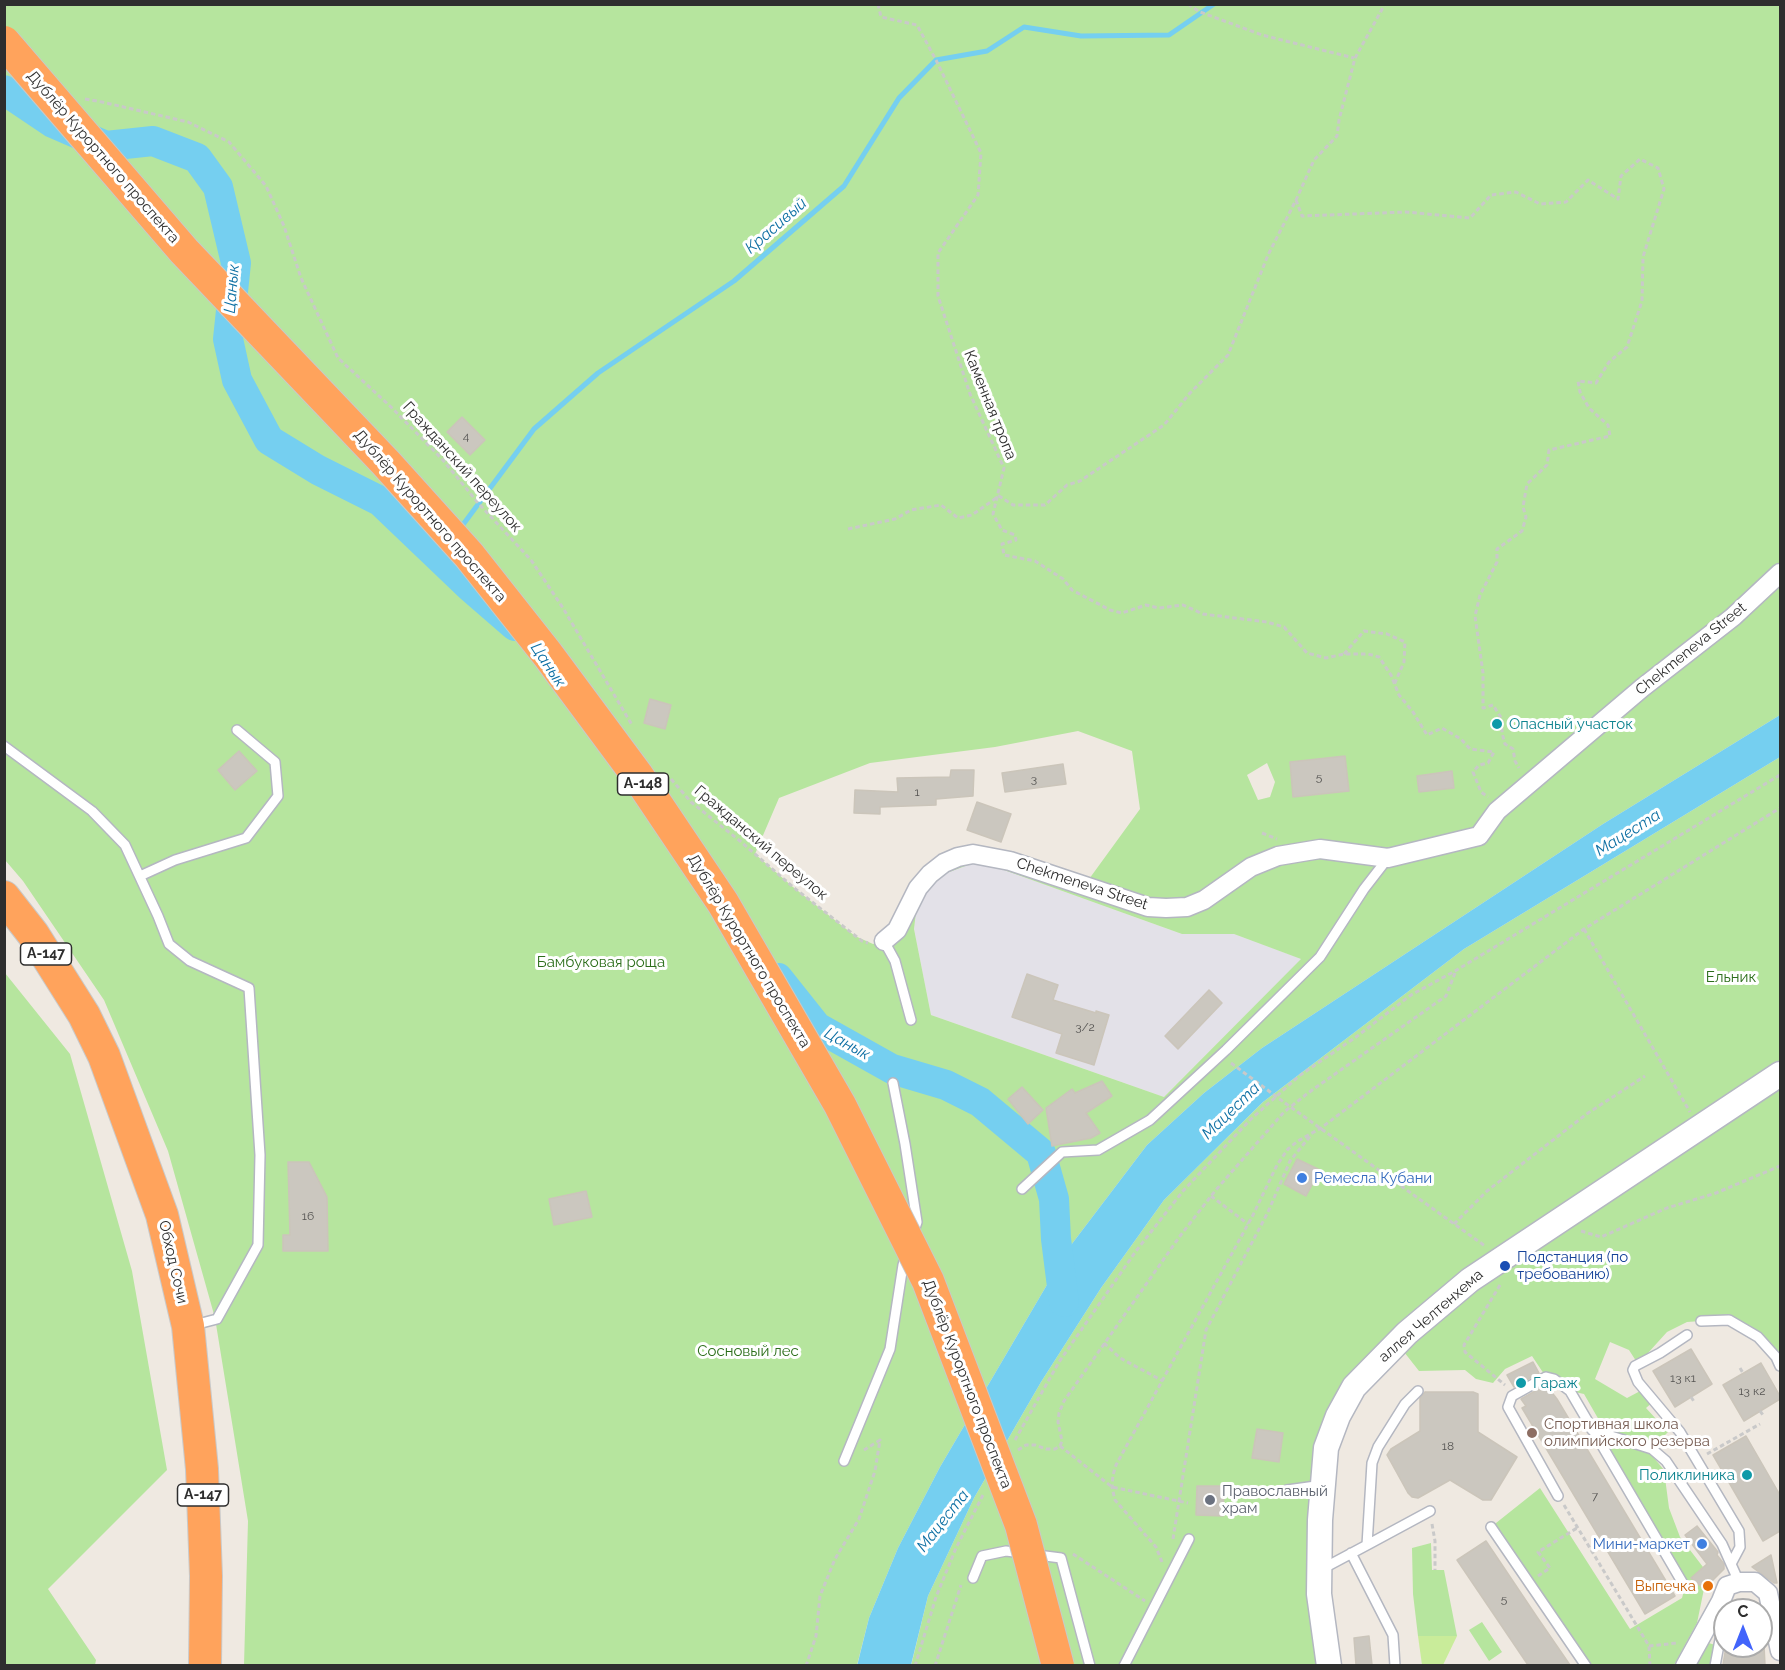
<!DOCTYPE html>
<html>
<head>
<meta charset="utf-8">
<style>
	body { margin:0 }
	#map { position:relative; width:1785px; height:1670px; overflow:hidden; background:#efe9e1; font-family:Raleway,sans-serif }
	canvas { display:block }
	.frame { position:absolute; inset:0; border:6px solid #2e2e2e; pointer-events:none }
	.north { position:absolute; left:1713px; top:1598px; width:60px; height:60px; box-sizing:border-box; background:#fff; border:2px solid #ababab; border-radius:50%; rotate:0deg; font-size:16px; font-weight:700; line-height:24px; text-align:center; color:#2e2e2e }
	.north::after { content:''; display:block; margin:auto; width:21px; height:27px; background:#4264fb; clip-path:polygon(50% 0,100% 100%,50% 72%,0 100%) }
</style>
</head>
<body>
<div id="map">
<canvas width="1785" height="1670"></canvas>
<div class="frame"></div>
<div class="north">С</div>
</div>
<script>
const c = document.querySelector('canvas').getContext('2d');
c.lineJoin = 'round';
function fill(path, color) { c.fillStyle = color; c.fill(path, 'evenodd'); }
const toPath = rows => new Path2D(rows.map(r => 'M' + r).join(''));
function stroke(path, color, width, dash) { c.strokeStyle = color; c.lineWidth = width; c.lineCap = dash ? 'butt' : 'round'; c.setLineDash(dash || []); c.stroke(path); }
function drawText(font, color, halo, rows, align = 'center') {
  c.font = font + ' Raleway,sans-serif'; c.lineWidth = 6; c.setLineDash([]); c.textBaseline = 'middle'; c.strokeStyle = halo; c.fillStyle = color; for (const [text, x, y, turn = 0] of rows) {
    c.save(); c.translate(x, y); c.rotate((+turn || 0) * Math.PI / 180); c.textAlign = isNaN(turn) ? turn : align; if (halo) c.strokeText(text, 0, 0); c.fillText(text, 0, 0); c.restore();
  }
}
fill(toPath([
	[979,861,1182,934,1234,934,1302,959,1164,1097,931,1015,914,929,917,904,933,878]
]), '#e3e1e8');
fill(toPath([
	[4,5,1780,5,1780,715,1603,824,1262,1048,1204,1093,1147,1145,1068,1249,940,1467,898,1548,869,1618,857,1665,244,1665,248,1521,215,1318,168,1151,104,1000,23,881,5,860],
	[1078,731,1132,751,1140,809,1084,886,1010,861,973,854,958,857,944,863,930,874,918,888,891,937,873,944,855,936,793,887,755,854,779,798,870,763,995,747],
	[1267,763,1275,782,1270,797,1258,800,1247,775],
	[979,861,1182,934,1234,934,1301,959,1164,1097,931,1015,914,929,917,904,933,878],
	[1780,757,1780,1366,1768,1350,1729,1320,1701,1321,1687,1322,1667,1332,1638,1364,1629,1350,1610,1342,1595,1379,1627,1398,1644,1389,1654,1401,1646,1408,1668,1432,1655,1445,1640,1441,1664,1470,1669,1508,1680,1537,1703,1567,1692,1578,1704,1589,1697,1623,1674,1665,1586,1665,1491,1527,1540,1488,1630,1629,1682,1598,1685,1587,1592,1430,1607,1434,1584,1394,1570,1391,1546,1377,1532,1356,1505,1369,1493,1383,1476,1379,1465,1370,1419,1371,1397,1343,1326,1448,1329,1665,911,1666,928,1596,974,1498,1041,1382,1101,1288,1164,1200,1263,1102,1464,949],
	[5,973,70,1054,132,1271,167,1470,48,1589,96,1660,95,1665,5,1665],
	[1431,1543,1432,1570,1444,1570,1457,1636,1418,1636,1413,1594,1412,1548],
	[1482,1622,1502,1652,1489,1661,1469,1630],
	[1705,1642,1719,1646,1713,1665,1691,1666]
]), '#b6e59e');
fill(toPath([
	[1418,1636,1457,1636,1443,1665,1422,1665]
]), '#c9ec9a');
fill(toPath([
	[1780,715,1780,757,1464,949,1263,1102,1164,1200,1101,1288,1041,1382,974,1498,928,1596,911,1665,857,1666,869,1618,898,1548,940,1467,1068,1249,1147,1145,1204,1093,1262,1048,1603,824]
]), '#75cff0');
stroke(toPath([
	[459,530,534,429,598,373,734,281,844,186,899,98,936,60,987,51,1024,27,1081,36,1169,35,1214,4],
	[439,557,448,545]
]), '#75cff0', 5);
stroke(toPath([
	[4,90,53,123,106,146,153,141,197,158,218,187,236,263,228,339,237,380,269,440,318,470,380,501,470,587,515,626],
	[778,978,817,1027,892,1069,946,1085,980,1102,1041,1153,1054,1199,1056,1239,1064,1302]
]), '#75cff0', 30);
const building = toPath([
	[462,417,485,440,470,455,447,432,462,417],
	[650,699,671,705,665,729,644,723,650,699],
	[239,751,257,771,235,790,218,770,239,751],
	[1345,756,1349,791,1293,797,1290,762,1345,756],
	[1063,764,1066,784,1005,792,1002,773,1063,764],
	[951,770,974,770,973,796,936,799,936,805,880,807,880,814,854,813,855,790,898,792,897,778,950,777,951,770],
	[1452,771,1454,788,1419,792,1417,776,1452,771],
	[977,802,1011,814,1001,842,967,830,977,802],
	[1027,974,1058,985,1053,1000,1096,1013,1096,1011,1109,1015,1094,1065,1056,1053,1062,1034,1012,1017,1027,974],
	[1209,990,1222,1003,1178,1049,1165,1036,1209,990],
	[1102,1081,1112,1096,1086,1113,1100,1133,1091,1138,1052,1146,1046,1108,1072,1089,1075,1093,1102,1081],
	[1022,1087,1043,1110,1028,1124,1008,1099,1022,1087],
	[1297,1159,1320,1170,1306,1196,1284,1184,1297,1159],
	[288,1162,309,1162,327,1197,328,1251,283,1251,283,1235,290,1235,288,1162],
	[586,1191,592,1217,554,1225,549,1199,586,1191],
	[1691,1349,1712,1384,1675,1407,1653,1371,1691,1349],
	[1533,1362,1539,1373,1514,1387,1507,1375,1533,1362],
	[1761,1363,1780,1396,1780,1399,1744,1421,1723,1385,1761,1363],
	[1546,1385,1557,1399,1675,1596,1645,1614,1522,1408,1526,1406,1521,1399,1546,1385],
	[1425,1392,1473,1392,1478,1394,1478,1432,1517,1457,1491,1500,1483,1500,1450,1480,1418,1498,1412,1497,1408,1493,1387,1455,1391,1449,1420,1431,1420,1398,1425,1392],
	[1257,1429,1283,1433,1279,1462,1252,1458,1257,1429],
	[1746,1436,1780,1495,1780,1531,1763,1541,1713,1455,1746,1436],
	[1197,1486,1224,1486,1223,1516,1196,1515,1197,1486],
	[1697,1526,1718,1552,1717,1555,1724,1564,1724,1569,1704,1589,1691,1578,1707,1564,1685,1535,1697,1526],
	[1486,1541,1537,1617,1570,1665,1528,1665,1457,1560,1486,1541],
	[1771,1555,1777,1583,1774,1583,1752,1567,1771,1555],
	[1369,1636,1372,1665,1356,1665,1354,1638,1369,1636],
	[1726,1646,1764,1646,1765,1665,1723,1665,1726,1646]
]);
fill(building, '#cbc7bf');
stroke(building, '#cbc5ba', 1.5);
const lane = toPath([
	[4,746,92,811,125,845,158,916,169,944,190,961,249,988,260,1155,258,1245,217,1319,194,1325],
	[140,876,175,860,246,838,278,796,275,762,237,730],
	[884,941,895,961,911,1020],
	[893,1083,905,1144,917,1222,913,1234],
	[1022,1189,1062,1152,1098,1150,1150,1120,1226,1050,1320,957,1364,889,1388,858],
	[1701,1321,1729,1320,1758,1337,1776,1357,1780,1366],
	[1687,1335,1660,1353,1635,1366,1633,1370,1638,1382,1680,1432,1739,1531,1740,1547,1731,1564],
	[1592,1430,1652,1449,1666,1461,1722,1544,1739,1582],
	[844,1461,890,1349,903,1265,906,1255],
	[1287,1490,1323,1485],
	[1558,1496,1508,1407,1512,1396,1546,1377,1554,1379,1570,1391,1685,1587],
	[1491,1527,1586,1666],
	[1367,1545,1430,1511],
	[1351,1553,1393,1635,1395,1666],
	[1322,1569,1367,1545,1372,1463,1378,1447,1405,1404,1418,1391],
	[973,1578,982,1556,1006,1551,1061,1558,1090,1666],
	[1124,1666,1189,1539],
	[1715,1666,1721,1634,1721,1610]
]);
const street = toPath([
	[884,941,897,930,918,888,930,874,944,863,958,857,973,854,1010,861,1148,907,1166,908,1187,907,1204,900,1251,867,1278,856,1320,849,1388,858,1479,836,1497,811,1642,688,1733,617,1780,573],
	[1685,1666,1721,1601,1727,1586,1739,1582,1755,1582,1768,1593,1780,1651]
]);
const secondary = toPath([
	[1329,1666,1319,1594,1320,1520,1326,1448,1338,1416,1354,1387,1407,1333,1470,1280,1780,1074]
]);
const highway = toPath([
	[4,897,33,934,84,1015,104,1056,162,1215,188,1326,202,1469,206,1576,205,1666]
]);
stroke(lane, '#b4b7c1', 12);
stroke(street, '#b4b7c1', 21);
stroke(secondary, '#b4b7c1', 27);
stroke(highway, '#c9c9c9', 34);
stroke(toPath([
	[878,4,881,17,917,25,936,60,981,153,978,195,938,253,938,296,970,394,1004,468,993,514,1002,530,1015,535,1016,540,1002,544,1004,555,1035,561,1063,579,1072,590,1110,610,1122,613,1146,605,1159,608,1183,605,1203,614,1267,622,1284,627,1307,653,1326,658,1344,654,1368,654,1379,657,1391,675,1399,695,1413,712,1427,735,1442,728,1461,739,1470,749,1494,752,1488,763,1479,765,1473,772,1481,792,1488,797],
	[1188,4,1200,12,1262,35,1354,58],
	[85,99,102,102,188,122,229,142,266,186,284,226,301,278,338,358,391,407,442,459,479,504,531,560,563,608,632,725],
	[1296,200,1302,216,1406,212,1470,218,1491,195,1516,192,1540,204,1566,202,1588,180,1618,199,1621,176,1640,159,1658,168,1664,189,1643,257,1642,301,1627,347,1609,362,1596,383,1578,381,1580,392,1589,408,1608,425,1610,436,1549,450,1547,465,1527,484,1523,507,1526,517,1522,531,1497,549,1497,562,1480,595,1475,616,1483,673,1483,708,1493,705,1502,719,1502,733,1505,744,1513,749,1515,761,1519,768],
	[848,529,895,519,911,510,941,505,958,518,972,515,999,496,1013,505,1045,505,1067,485,1080,481,1164,425,1190,393,1228,355,1268,255,1296,200,1314,160,1337,136,1339,120,1355,58,1385,4],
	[1344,654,1364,631,1387,634,1405,642,1404,662,1394,685],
	[671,779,691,802,740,841,793,887,862,941,868,943],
	[1262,833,1277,839],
	[1584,929,1690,1112],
	[1285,1103,1485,1246],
	[1211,1196,1248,1224],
	[1454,1224,1487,1191,1588,1113,1645,1076],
	[1581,1231,1601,1237,1667,1208,1716,1193,1780,1166],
	[1500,1285,1464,1345,1465,1352,1505,1385],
	[1104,1343,1120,1358,1163,1381],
	[1740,1368,1743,1373],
	[1691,1397,1695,1403],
	[1760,1411,1763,1415],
	[1015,1440,1059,1362,1136,1251,1183,1191,1250,1120,1299,1076,1356,1037,1411,995,1455,971,1780,775],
	[1060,1446,1112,1487,1188,1503],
	[1018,1450,1026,1445,1035,1445,1046,1449,1055,1449,1060,1446,1062,1441,1058,1422,1059,1413,1064,1401,1180,1236,1215,1191,1284,1112,1308,1093,1446,996,1455,973],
	[1707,1454,1760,1424],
	[1564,1505,1649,1646,1650,1666],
	[1432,1524,1435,1541,1435,1570],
	[1173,1539,1206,1330,1268,1212,1290,1161,1311,1135],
	[1073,1554,1145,1601],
	[1162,1562,1156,1547,1115,1500,1112,1487,1113,1475,1116,1465,1253,1215,1277,1165,1288,1149,1298,1141,1321,1128,1584,929,1780,808],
	[1538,1576,1550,1568,1538,1552,1577,1528],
	[1649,1646,1677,1643],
	[806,1666,816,1636,820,1596,835,1559,859,1519,875,1471,880,1440,864,1450],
	[915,1666,936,1597,956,1548,983,1495],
	[935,1666,961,1585]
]), '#c9c9c9', 3, [4.5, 3]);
stroke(lane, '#fff', 9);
stroke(street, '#fff', 18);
stroke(secondary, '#fff', 24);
stroke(highway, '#ffa35c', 32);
const highwayBridge = toPath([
	[4,42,184,251,386,463,469,555,548,655,637,775,723,903,840,1105,928,1281,1021,1525,1058,1666]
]);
stroke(highwayBridge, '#c9c9c9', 34, []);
stroke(toPath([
	[1231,1063,1285,1103]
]), '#c9c9c9', 3, [4.5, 3]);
stroke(highwayBridge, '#ffa35c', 32);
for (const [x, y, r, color] of [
	[1497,724,6,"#0f9aa8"],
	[1302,1178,6,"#3f7fe0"],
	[1505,1266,6,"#1a4fb4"],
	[1521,1383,6,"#0f9aa8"],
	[1532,1433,6,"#8d6e63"],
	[1747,1475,6,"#0f9aa8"],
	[1210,1500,6,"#6b7280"],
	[1702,1544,6,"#3f7fe0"],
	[1708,1586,6,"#e8710a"]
]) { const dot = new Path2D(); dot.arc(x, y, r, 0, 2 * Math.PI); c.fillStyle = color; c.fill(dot); stroke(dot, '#fff', 2); }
drawText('12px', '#555452', null, [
	["4",466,436],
	["5",1319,777],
	["3",1034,779],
	["1",917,792],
	["3/2",1085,1027],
	["16",308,1216],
	["13 к1",1683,1378],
	["13 к2",1752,1391],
	["18",1448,1446],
	["7",1595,1496],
	["5",1504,1599]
]);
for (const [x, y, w] of [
	[643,784,51],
	[46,954,51],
	[203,1495,51]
]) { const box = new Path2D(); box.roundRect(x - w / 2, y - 11, w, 22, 4.5); c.fillStyle = '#fff'; c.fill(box); stroke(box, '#2e2e2e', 1.5); }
drawText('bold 14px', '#2e2e2e', null, [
	["А-148",643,784],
	["А-147",46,954],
	["А-147",203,1495]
]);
drawText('15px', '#2e2e2e', '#fff', [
	["Дублёр Курортного проспекта",103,157,49],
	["Каменная тропа",990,405,68],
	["Гражданский переулок",462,467,48],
	["Дублёр Курортного проспекта",430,516,49],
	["Chekmeneva Street",1691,649,-39],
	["Гражданский переулок",761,843,40],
	["Chekmeneva Street",1082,884,18],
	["Дублёр Курортного проспекта",749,951,59],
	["Обход Сочи",173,1262,77],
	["аллея Челтенхема",1431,1316,-41],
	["Дублёр Курортного проспекта",967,1384,69]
]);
drawText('15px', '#0d838f', '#fff', [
	["Опасный участок",1509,724],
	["Гараж",1533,1383],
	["Поликлиника",1735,1475,"right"]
], 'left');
drawText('15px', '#2c6e1b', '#fff', [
	["Бамбуковая роща",601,962],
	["Ельник",1731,977],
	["Сосновый лес",748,1351]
]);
drawText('15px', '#366cbe', '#fff', [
	["Ремесла Кубани",1314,1178],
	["Мини-маркет",1690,1544,"right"]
], 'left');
drawText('15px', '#164399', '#fff', [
	["Подстанция (по",1517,1257],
	["требованию)",1517,1274]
], 'left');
drawText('15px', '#785e54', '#fff', [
	["Спортивная школа",1544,1424],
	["олимпийского резерва",1544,1441]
], 'left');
drawText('15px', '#5b616d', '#fff', [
	["Православный",1222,1491],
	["храм",1222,1508]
], 'left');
drawText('15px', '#c56008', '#fff', [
	["Выпечка",1696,1586]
], 'right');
drawText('italic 16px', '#0d6fa3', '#fff', [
	["Красивый",776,226,-41],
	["Цанык",232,289,-85],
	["Цанык",548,665,56],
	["Мацеста",1628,833,-32],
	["Цанык",847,1044,29],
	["Мацеста",1231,1111,-44],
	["Мацеста",943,1521,-52]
]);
</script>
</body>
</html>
